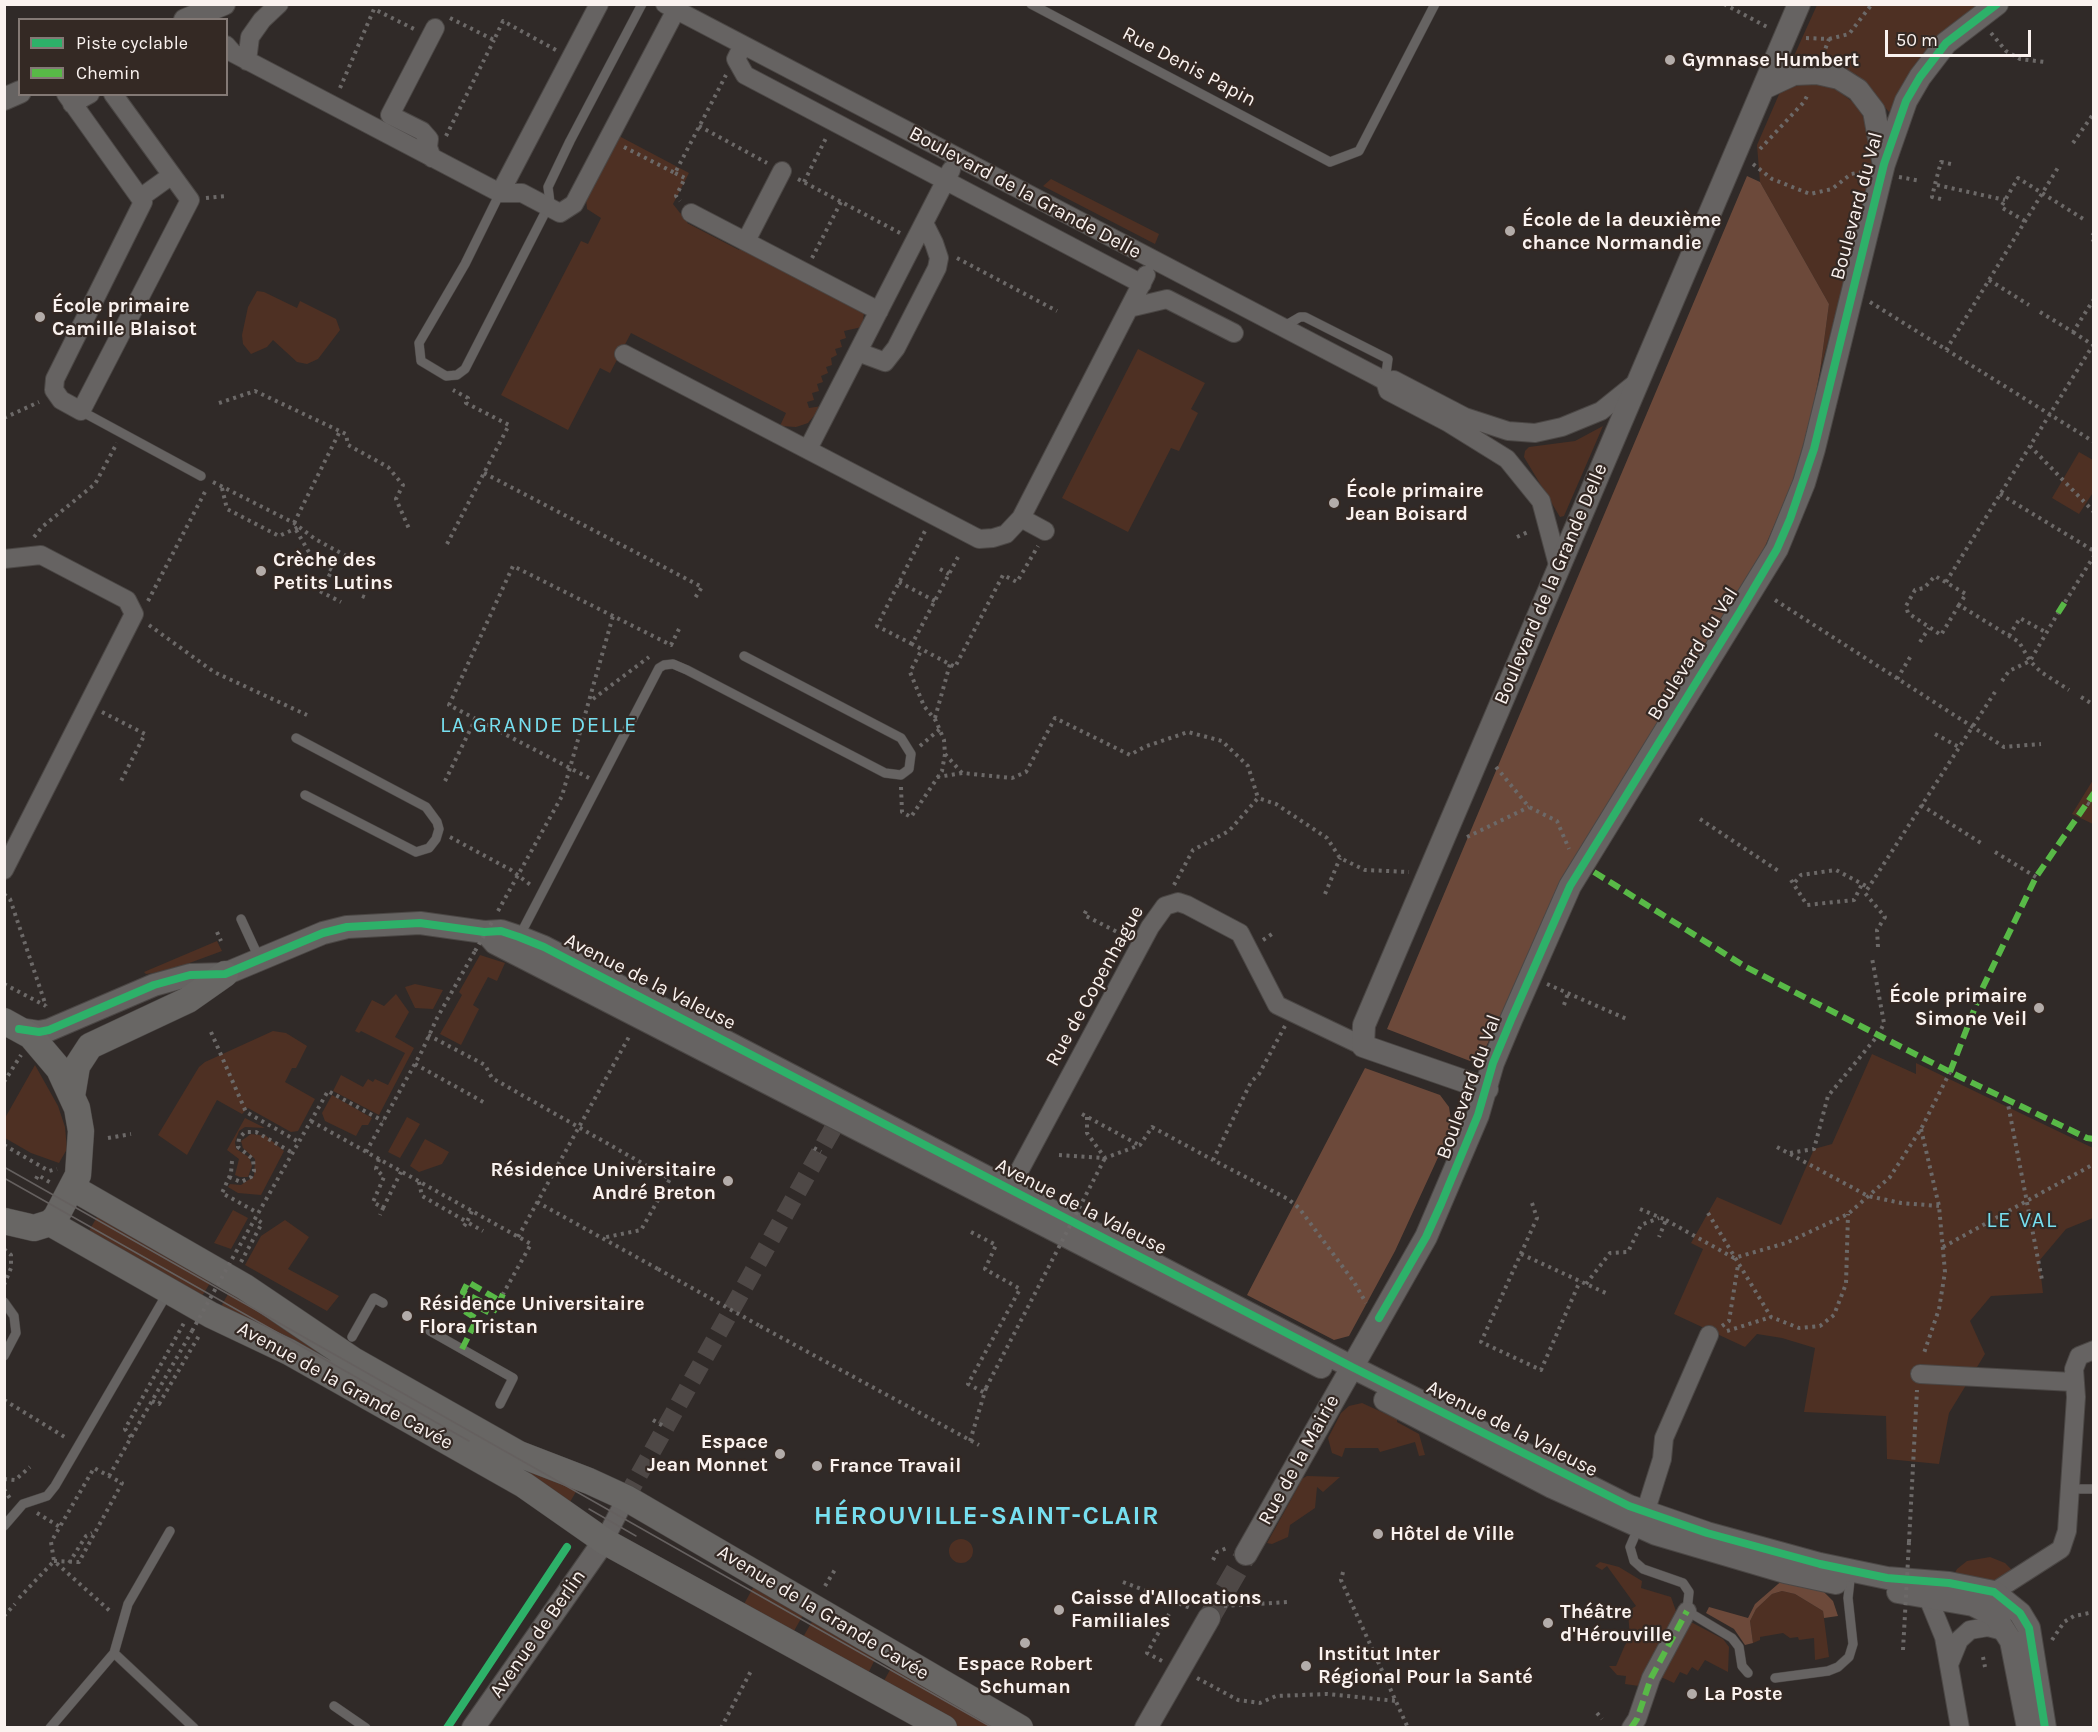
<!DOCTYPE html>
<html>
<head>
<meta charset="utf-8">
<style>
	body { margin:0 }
	#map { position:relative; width:2098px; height:1732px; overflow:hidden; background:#302a28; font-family:Karla,sans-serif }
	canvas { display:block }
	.frame { position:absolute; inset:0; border:6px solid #faf2ef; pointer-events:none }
	.legend { position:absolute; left:18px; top:18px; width:210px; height:78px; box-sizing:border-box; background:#342924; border:2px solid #837975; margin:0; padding:8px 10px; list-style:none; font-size:18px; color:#faf2ef }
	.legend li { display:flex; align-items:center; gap:12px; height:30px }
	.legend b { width:30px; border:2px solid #837975 }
	.scale { position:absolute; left:1885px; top:30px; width:146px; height:27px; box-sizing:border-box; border:3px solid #faf2ef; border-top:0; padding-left:8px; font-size:18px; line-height:21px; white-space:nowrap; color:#faf2ef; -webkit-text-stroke:4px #342924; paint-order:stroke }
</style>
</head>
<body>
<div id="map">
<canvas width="2098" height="1732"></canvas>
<div class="frame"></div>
<ul class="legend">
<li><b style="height:8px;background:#2db169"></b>Piste cyclable</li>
<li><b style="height:8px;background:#58b947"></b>Chemin</li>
</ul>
<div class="scale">50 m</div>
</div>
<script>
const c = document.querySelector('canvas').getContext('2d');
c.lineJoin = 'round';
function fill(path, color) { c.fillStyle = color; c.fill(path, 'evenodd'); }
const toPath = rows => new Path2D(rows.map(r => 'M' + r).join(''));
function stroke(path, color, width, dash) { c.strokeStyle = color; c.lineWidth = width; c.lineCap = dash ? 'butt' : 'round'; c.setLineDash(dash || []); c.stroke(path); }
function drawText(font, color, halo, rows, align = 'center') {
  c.font = font + ' Karla,sans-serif'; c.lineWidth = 4.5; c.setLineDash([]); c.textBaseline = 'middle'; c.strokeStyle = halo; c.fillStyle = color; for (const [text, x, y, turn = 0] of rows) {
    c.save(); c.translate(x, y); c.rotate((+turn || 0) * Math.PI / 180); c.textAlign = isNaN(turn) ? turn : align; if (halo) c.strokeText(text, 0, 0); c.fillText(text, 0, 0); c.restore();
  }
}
fill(toPath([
	[1817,5,1982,5,1889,112,1857,75,1829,63,1807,59,1789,67],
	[1798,82,1821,82,1838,91,1857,105,1872,134,1873,176,1820,371,1829,304,1760,182,1757,145,1780,92],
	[619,136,689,173,673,204,680,213,690,218,687,223,739,250,742,246,864,313,862,327,844,331,846,338,840,340,842,347,835,349,837,355,831,358,832,365,826,367,828,373,821,376,823,382,817,384,819,391,812,393,814,400,807,402,809,408,822,406,808,423,796,427,780,426,786,413,631,333,610,373,600,368,568,430,501,395,581,241,588,244,601,218,587,209,586,199],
	[1051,179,1159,234,1155,244,1043,186],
	[257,291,264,292,297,308,300,301,336,319,340,330,318,359,307,364,297,362,273,340,267,347,251,354,243,344,242,335,248,307],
	[1138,349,1205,383,1191,409,1198,413,1179,451,1171,448,1128,532,1062,498],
	[1603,426,1564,516,1560,517,1524,457,1525,451,1529,447,1575,441],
	[2079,452,2093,460,2094,491,2079,514,2052,498],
	[2093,780,2093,824,2072,814],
	[217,941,222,951,184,965,153,973,146,974,144,972],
	[480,955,505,963,497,981,488,977,473,1005,479,1009,461,1045,440,1034,462,995,459,992],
	[415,984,443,990,433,1009,415,1008,405,987],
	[396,994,409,1012,395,1037,414,1048,379,1115,333,1091,341,1075,363,1087,368,1079,373,1082,375,1079,388,1085,405,1053,361,1031,359,1033,355,1031,372,1000,384,1006],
	[273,1031,286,1033,307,1046,296,1068,292,1068,285,1082,315,1099,298,1131,291,1132,248,1108,242,1114,217,1100,187,1155,158,1135,199,1067,205,1062],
	[1872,1054,1916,1074,1916,1063,2093,1148,2093,1218,2066,1229,2039,1261,2043,1293,1991,1296,1970,1321,1985,1354,1949,1413,1939,1464,1887,1459,1886,1416,1804,1412,1815,1348,1782,1338,1757,1334,1745,1347,1674,1314,1703,1249,1691,1243,1717,1197,1781,1225,1814,1149,1832,1144],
	[35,1065,58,1106,65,1127,67,1149,59,1163,31,1153,5,1138,5,1118],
	[332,1095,372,1118,368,1125,362,1125,356,1136,325,1121,322,1113],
	[407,1117,420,1124,400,1158,388,1152],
	[245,1118,265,1128,245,1127,239,1131,235,1142,236,1149,249,1157,252,1166,248,1177,240,1177,235,1175,239,1159,227,1150],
	[251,1134,266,1136,284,1151,261,1195,238,1193,228,1187,230,1184,241,1185,254,1176,255,1159,243,1148,241,1141],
	[425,1139,449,1152,442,1164,419,1172,410,1166],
	[101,1210,215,1275,199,1301,86,1236],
	[233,1210,248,1218,231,1249,214,1243],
	[285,1220,309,1237,288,1269,339,1296,327,1311,245,1265,261,1236],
	[233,1285,581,1483,566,1509,218,1312],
	[1362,1403,1397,1419,1397,1422,1419,1434,1425,1455,1419,1456,1415,1442,1380,1452,1378,1448,1345,1448,1342,1457,1332,1453,1328,1438,1341,1413,1349,1406],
	[1307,1476,1340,1477,1323,1492,1317,1487,1315,1508,1290,1525,1288,1537,1272,1544,1267,1543,1299,1485,1298,1481],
	'949 1551a12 12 0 1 1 24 0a12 12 0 1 1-24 0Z',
	[1990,1557,2005,1563,2012,1570,1990,1583,1952,1578,1957,1569,1967,1561],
	[1600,1562,1619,1567,1642,1581,1641,1588,1671,1597,1677,1614,1639,1686,1625,1684,1626,1676,1617,1675,1609,1666,1616,1666,1625,1645,1630,1639,1628,1611,1636,1606,1607,1566,1602,1570,1595,1566],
	[754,1586,803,1615,794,1631,744,1604],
	[1782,1591,1795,1594,1823,1611,1829,1657,1815,1660,1814,1638,1799,1640,1798,1637,1790,1638,1783,1633,1760,1637,1760,1640,1753,1643,1750,1621,1756,1609,1772,1594],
	[817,1613,876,1657,866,1678,799,1644],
	[1691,1622,1723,1639,1729,1647,1728,1672,1705,1660,1698,1671,1692,1667,1687,1675,1680,1672,1674,1683,1661,1677],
	[895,1661,1012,1727,954,1727,881,1686]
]), '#4e3023');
fill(toPath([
	[1747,176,1760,182,1829,304,1820,371,1803,460,1763,551,1728,616,1571,863,1486,1047,1470,1061,1387,1029],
	[1365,1068,1440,1095,1449,1107,1452,1127,1395,1251,1349,1336,1334,1340,1247,1295],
	[1785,1578,1820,1588,1833,1601,1838,1616,1824,1618,1823,1611,1795,1594,1782,1591,1772,1594,1756,1609,1750,1621,1753,1643,1745,1645,1734,1629,1706,1613,1709,1607,1748,1618,1755,1604]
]), '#6c493a');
stroke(toPath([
	[626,1498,839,1118]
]), '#4e4846', 18, [18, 9]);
stroke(toPath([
	[1209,1618,1246,1554]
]), '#4e4846', 22, [22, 11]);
const service = toPath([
	[1031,4,1330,162,1359,151,1435,4],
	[500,193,465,264,419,343,421,361,446,376,457,375,465,369,550,203,548,187,570,141,642,4],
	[1283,327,1300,317,1305,317,1388,359,1385,381],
	[81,411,201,476],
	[296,738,426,807,437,822,439,829,436,839,429,848,416,852,305,795],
	[241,919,259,958],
	[519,937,659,668,664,665,673,664,687,670,885,773,901,775,909,769,911,754,901,738,744,656],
	[4,1302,14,1316,16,1333,4,1356],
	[430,1331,513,1378,500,1404],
	[352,1337,374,1298,383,1303],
	[2070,1489,2094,1489],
	[4,1526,23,1504,47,1496,55,1486,168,1292],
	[1639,1526,1630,1547,1634,1561,1643,1569,1683,1583,1689,1592,1687,1611,1732,1638,1739,1647,1742,1666,1748,1673],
	[114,1653,128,1604,170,1531],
	[1775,1678,1828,1671,1838,1667,1849,1657,1853,1644,1848,1598,1851,1571],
	[334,1706,366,1728],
	[50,1728,114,1653,194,1728]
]);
const minor = toPath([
	[665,4,1376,376,1385,381,1394,380,1465,417,1508,431,1535,433,1562,427,1601,411,1637,382],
	[226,45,233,53,500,193,599,4],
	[743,45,736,59,745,75,1142,284],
	[247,61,250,37,262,20,279,4],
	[66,94,143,202,55,379,54,390,61,400,81,411,190,200,113,94],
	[72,104,90,94],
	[432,158,428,147,429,139,422,131,390,115,435,28],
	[500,193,522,193,560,213,574,204,676,10],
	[140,198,172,175],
	[691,213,879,311],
	[746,241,782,171],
	[1129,308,1167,299,1234,333],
	[858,352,885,362,896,348,937,268,939,258,934,243,924,223],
	[624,354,979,539,993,538,1006,534,1021,518],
	[1385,381,1388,391,1449,423,1507,459,1541,501,1558,565],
	[808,449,951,170],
	[1045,531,1021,518,1146,275],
	[4,559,41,555,127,600,134,614,4,870],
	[1010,1188,1150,927,1165,906,1178,902,1187,905,1240,933,1277,1005,1363,1046],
	[1920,1374,2073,1382],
	[1645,1513,1662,1459,1664,1438,1709,1335],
	[604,1541,626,1498],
	[1924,1588,1944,1637,1960,1728],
	[1987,1602,1994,1592,2061,1549,2067,1531,2076,1397,2074,1369,2079,1356,2094,1350],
	[1950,1662,1959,1640,1970,1630,1988,1627,2007,1632],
	[1631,1728,1637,1719,1651,1678,1687,1611]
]);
const tertiary = toPath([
	[185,20,224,4],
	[1764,88,1794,74,1817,73,1839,78,1858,90,1874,111,1883,160],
	[4,99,20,92],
	[488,935,495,943,1321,1367],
	[19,1029,39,1032,49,1030,154,985,190,975,225,974,323,933,347,927,420,923,484,932,501,931,519,937,544,947,1352,1367,1629,1506,1707,1533,1820,1564,1887,1578,1949,1583,1994,1592,2020,1613,2029,1628,2045,1728],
	[1487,1089,1363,1046,1364,1025,1799,4],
	[1385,1400,1552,1487,1656,1534,1785,1572,1836,1583],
	[1246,1554,1426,1237,1478,1115,1493,1063,1511,1020,1570,886,1777,549,1804,483,1814,449,1884,164,1906,101,1920,77,1946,43,1997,4],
	[1898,1592,1973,1605,1995,1616,2011,1641,2028,1728],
	[473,1728,604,1541],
	[1146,1728,1209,1618]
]);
const secondary = toPath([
	[4,1021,31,1036,59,1069,77,1108,81,1131,78,1175,56,1217,50,1223,34,1228,4,1221],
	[72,1096,77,1066,90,1046,188,1000,225,974],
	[73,1188,245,1287,353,1360,519,1454,589,1481,626,1498,1020,1728],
	[50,1223,211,1315,289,1352,524,1485,604,1541,944,1728]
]);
stroke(service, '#4b4745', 10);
stroke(minor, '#4b4745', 20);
stroke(tertiary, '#4b4745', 24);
stroke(secondary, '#4b4745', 27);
stroke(toPath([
	[1724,4,1769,28],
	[450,18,494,40,503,21,556,50],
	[1991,33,2006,51,2020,59,2045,62],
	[1806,38,1829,39,1823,55],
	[1829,39,1849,34,1872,4],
	[340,88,374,9,416,30],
	[699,126,767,163],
	[446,136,494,40],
	[2073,143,2094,113],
	[624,147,675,173,726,75],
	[1760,149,1804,102,1808,94],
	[1753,164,1772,179,1810,194,1832,189,1851,174,1863,172],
	[675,173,685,178,676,196,680,201],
	[1899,177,1921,181],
	[798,179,900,233],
	[804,182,827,136],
	[1937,185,2005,200],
	[206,198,227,196],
	[1941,199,1932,197,1935,184,1941,162,1951,164],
	[2025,221,2001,207,2018,178,2085,220],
	[2094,233,2091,238,2094,241],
	[812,258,841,202],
	[957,258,1057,311],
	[1989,280,2029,305],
	[1870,302,2094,442],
	[2040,312,2073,332,2094,299],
	[2073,332,2093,345,2030,446,2094,512],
	[1946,350,2059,166],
	[219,403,255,391,346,434,348,445,388,467,403,485,396,499,410,531],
	[4,418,39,402],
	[484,473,702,587,695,598],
	[213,482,294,523,315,539,361,564],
	[222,488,227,509,279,536,299,527],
	[2000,494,2094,551],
	[294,523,340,431],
	[296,530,313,559,332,570,321,592],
	[34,537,42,527,95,484,117,443],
	[1517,537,1530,531],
	[447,544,509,425,466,403,468,398,453,390],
	[958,557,912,644,955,667,1003,575,1017,582,1038,546],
	[940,569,949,574],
	[300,581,341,602],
	[899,582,935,601],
	[1946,582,2030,446],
	[362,596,367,598],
	[1775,600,2004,747,2041,744],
	[148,601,207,488],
	[2065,602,2094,556],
	[1959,605,1941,635,1908,613,1906,606,1915,590,1924,588,1935,576,1966,594,1959,605,2019,642,2030,661,2041,672,2069,690],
	[149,625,214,672,307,715],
	[2009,636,2020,618,2047,633],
	[1920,642,1929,628],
	[912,644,877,626,926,529],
	[1897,679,1912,654],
	[2002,681,2009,671,2030,661,2058,613],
	[2081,697,2094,705],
	[593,699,649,657],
	[102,712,145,734,120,783],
	[935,718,950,664],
	[1935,734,1959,747],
	[920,746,940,729],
	[945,754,962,773],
	[1496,767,1529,807,1557,821,1569,849],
	[937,777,963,773,1012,778,1026,772,1055,718,1130,755,1144,747,1188,732,1222,741,1248,766,1258,798],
	[589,778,449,705,513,566,671,645,679,629],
	[445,781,476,718],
	[901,787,902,812,911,817,942,771,945,754,944,740,936,721,924,706,910,672,922,649],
	[2087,803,2094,807],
	[1921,805,1984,845],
	[1700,819,1780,872],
	[450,837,511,870,532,886],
	[1467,837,1529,807],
	[1995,852,2036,877],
	[1791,880,1807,905,1854,900,1862,884],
	[1795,882,1801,875,1836,870,1868,887],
	[1174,885,1193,850,1229,831,1258,798,1276,804,1327,838,1340,858,1365,870,1409,872],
	[4,894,10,899,46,1006],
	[1325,894,1340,858],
	[498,911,562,796,613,616],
	[1086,911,1084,915,1127,937],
	[217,932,221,941],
	[1263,940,1275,932],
	[1878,947,1877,930,1885,917,1865,893,1995,692],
	[4,984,46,1006],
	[1547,984,1629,1020],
	[1564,1005,1568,993],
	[1285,1026,1259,1074,1251,1082,1213,1160,1288,1199,1299,1208,1354,1282,1366,1303],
	[211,1032,246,1112,299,1142],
	[428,1035,485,1065,492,1078,670,1179,641,1230,602,1238],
	[415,1064,487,1104],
	[4,1082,21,1055],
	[2007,1099,2042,1280],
	[1082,1114,1139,1145],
	[1087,1117,1087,1133,1105,1158],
	[311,1121,531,1244,503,1294],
	[1921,1129,1939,1206,1945,1272,1939,1309,1923,1356],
	[108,1138,131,1134],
	[4,1145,49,1171,57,1169],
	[1777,1147,1868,1196,1901,1203,1939,1206],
	[814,1148,821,1152],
	[366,1152,422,1051,437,1018,475,951],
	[1790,1153,1814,1149,1828,1096,1879,1034,1884,1023,1872,958],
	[1059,1155,1105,1158,1140,1145,1152,1127,1213,1160],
	[379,1159,376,1169,384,1177,373,1202,383,1208,380,1215],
	[232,1161,231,1173,222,1193,258,1213],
	[229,1177,241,1182,251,1177,254,1171,253,1159,238,1147,239,1138,245,1132,256,1132,293,1153],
	[36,1179,38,1175,51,1183],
	[419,1182,422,1196,467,1222,472,1211],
	[537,1202,658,1269],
	[1532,1203,1537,1218,1481,1342,1541,1370,1580,1281],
	[383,1208,401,1172],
	[1640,1209,1666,1220,1659,1237],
	[1708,1213,1771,1317,1799,1328,1820,1326,1834,1315,1846,1284,1848,1214],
	[1666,1220,1734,1258,1786,1243,1848,1214,1890,1177,1921,1129,1950,1072],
	[464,1226,467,1222,483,1231],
	[971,1232,996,1245,985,1269,1020,1289,968,1384,985,1393],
	[518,1237,630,1035],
	[1943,1247,2094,1164],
	[4,1249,11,1255,11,1268,4,1285],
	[236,1252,328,1091,383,1121],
	[1521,1254,1608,1294],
	[241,1262,262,1223,255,1218],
	[1586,1284,1610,1253,1628,1252,1641,1225,1659,1218],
	[760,1326,979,1445],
	[1722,1326,1729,1321,1738,1265],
	[1727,1331,1771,1317],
	[4,1400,68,1439],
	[152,1401,159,1404,200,1334],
	[653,1420,665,1427],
	[131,1437,125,1429,184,1323],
	[970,1441,986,1388],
	[109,1476,192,1331],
	[4,1479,15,1480,30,1467],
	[4,1489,11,1500],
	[37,1513,60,1527],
	[1909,1542,1917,1390],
	[1213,1560,1217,1552,1227,1548],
	[54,1561,79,1562,122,1483,94,1468,51,1542,54,1561,111,1612],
	[69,1563,86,1536,92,1533],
	[1343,1572,1341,1580,1408,1728],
	[1123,1582,1193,1609],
	[825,1586,836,1568],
	[19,1598,54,1561],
	[1224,1606,1288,1602],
	[4,1616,15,1604],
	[2052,1640,2064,1622,2074,1616,2094,1612],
	[1983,1657,1985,1667],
	[1162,1661,1147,1653,1169,1614],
	[1197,1678,1238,1700,1260,1703,1276,1696,1327,1694,1396,1701],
	[1597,1713,1602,1719],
	[721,1728,752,1669]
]), '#6c6968', 4, [3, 4.5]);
stroke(service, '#666362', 9);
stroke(minor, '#666362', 18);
stroke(tertiary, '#666362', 22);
stroke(secondary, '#686664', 26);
stroke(toPath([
	[4,1167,993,1728],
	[4,1178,469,1441],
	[589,1509,636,1536]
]), '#65605f', 1.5);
stroke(toPath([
	[475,951,492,922],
	[658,1269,760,1326],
	[192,1331,236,1252],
	[986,1388,1105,1158],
	[1903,1650,1909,1542]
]), '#6c6968', 4, [3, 4.5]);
stroke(toPath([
	[2058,613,2065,602],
	[1594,872,1746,967,1950,1072,2087,1138,2094,1139],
	[1950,1072,1983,987,2036,877,2094,793],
	[462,1349,477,1319,455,1305,459,1297,492,1314,495,1309,463,1292,468,1282,500,1301,503,1294],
	[1631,1728,1637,1719,1651,1678,1687,1611]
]), '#58b947', 6, [12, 6]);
stroke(toPath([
	[19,1029,39,1032,49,1030,154,985,190,975,225,974,323,933,347,927,420,923,484,932,501,931,519,937,544,947,1352,1367,1629,1506,1707,1533,1820,1564,1887,1578,1949,1583,1994,1592,2020,1613,2029,1628,2045,1728],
	[1379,1318,1426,1237,1441,1204,1478,1115,1493,1063,1511,1020,1570,886,1741,610,1777,549,1790,519,1814,449,1884,164,1906,101,1920,77,1946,43,1997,4],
	[447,1728,567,1547]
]), '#2db169', 8);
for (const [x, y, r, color] of [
	[1670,60,6,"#b3aca9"],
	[1510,231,6,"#b3aca9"],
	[40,317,6,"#b3aca9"],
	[1334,503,6,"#b3aca9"],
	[261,571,6,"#b3aca9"],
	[2039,1008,6,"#b3aca9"],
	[728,1181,6,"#b3aca9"],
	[407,1316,6,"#b3aca9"],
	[780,1454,6,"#b3aca9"],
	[817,1466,6,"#b3aca9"],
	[1378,1534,6,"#b3aca9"],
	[1059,1610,6,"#b3aca9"],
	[1548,1623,6,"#b3aca9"],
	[1025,1643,6,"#b3aca9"],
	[1306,1666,6,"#b3aca9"],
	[1692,1694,6,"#b3aca9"]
]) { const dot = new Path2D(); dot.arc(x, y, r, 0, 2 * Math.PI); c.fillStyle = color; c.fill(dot); stroke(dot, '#342924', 2); }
drawText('bold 20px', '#faf2ef', '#342924', [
	["Gymnase Humbert",1682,60],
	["École de la deuxième",1522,220],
	["chance Normandie",1522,243],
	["École primaire",52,306],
	["Camille Blaisot",52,329],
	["École primaire",1346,491],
	["Jean Boisard",1346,514],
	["Crèche des",273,560],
	["Petits Lutins",273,583],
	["École primaire",2027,996,"right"],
	["Simone Veil",2027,1019,"right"],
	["Résidence Universitaire",716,1170,"right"],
	["André Breton",716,1193,"right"],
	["Résidence Universitaire",419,1304],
	["Flora Tristan",419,1327],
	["Espace",768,1442,"right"],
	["Jean Monnet",768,1465,"right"],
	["France Travail",829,1466],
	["Hôtel de Ville",1390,1534],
	["Caisse d'Allocations",1071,1598],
	["Familiales",1071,1621],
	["Théâtre",1560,1612],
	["d'Hérouville",1560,1635],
	["Institut Inter",1318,1654],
	["Régional Pour la Santé",1318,1677],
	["Espace Robert",1025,1664,"center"],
	["Schuman",1025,1687,"center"],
	["La Poste",1704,1694]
], 'left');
drawText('20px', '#faf2ef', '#342924', [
	["Rue Denis Papin",1189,67,28],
	["Boulevard de la Grande Delle",1025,193,28],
	["Boulevard du Val",1857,206,-75],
	["Boulevard de la Grande Delle",1551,584,-67],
	["Boulevard du Val",1693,654,-58],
	["Avenue de la Valeuse",650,982,27],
	["Rue de Copenhague",1095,986,-61],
	["Boulevard du Val",1469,1087,-70],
	["Avenue de la Valeuse",1081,1207,27],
	["Avenue de la Grande Cavée",345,1386,29],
	["Avenue de la Valeuse",1512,1429,27],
	["Rue de la Mairie",1299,1460,-61],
	["Avenue de la Grande Cavée",823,1613,31],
	["Avenue de Berlin",538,1634,-55]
]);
c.letterSpacing = '1.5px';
drawText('22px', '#76dff0', '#342924', [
	["LA GRANDE DELLE",539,726],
	["LE VAL",2022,1221]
]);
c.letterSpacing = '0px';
c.letterSpacing = '1.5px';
drawText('bold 26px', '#76dff0', '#342924', [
	["HÉROUVILLE-SAINT-CLAIR",987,1517]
]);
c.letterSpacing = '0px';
</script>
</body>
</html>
